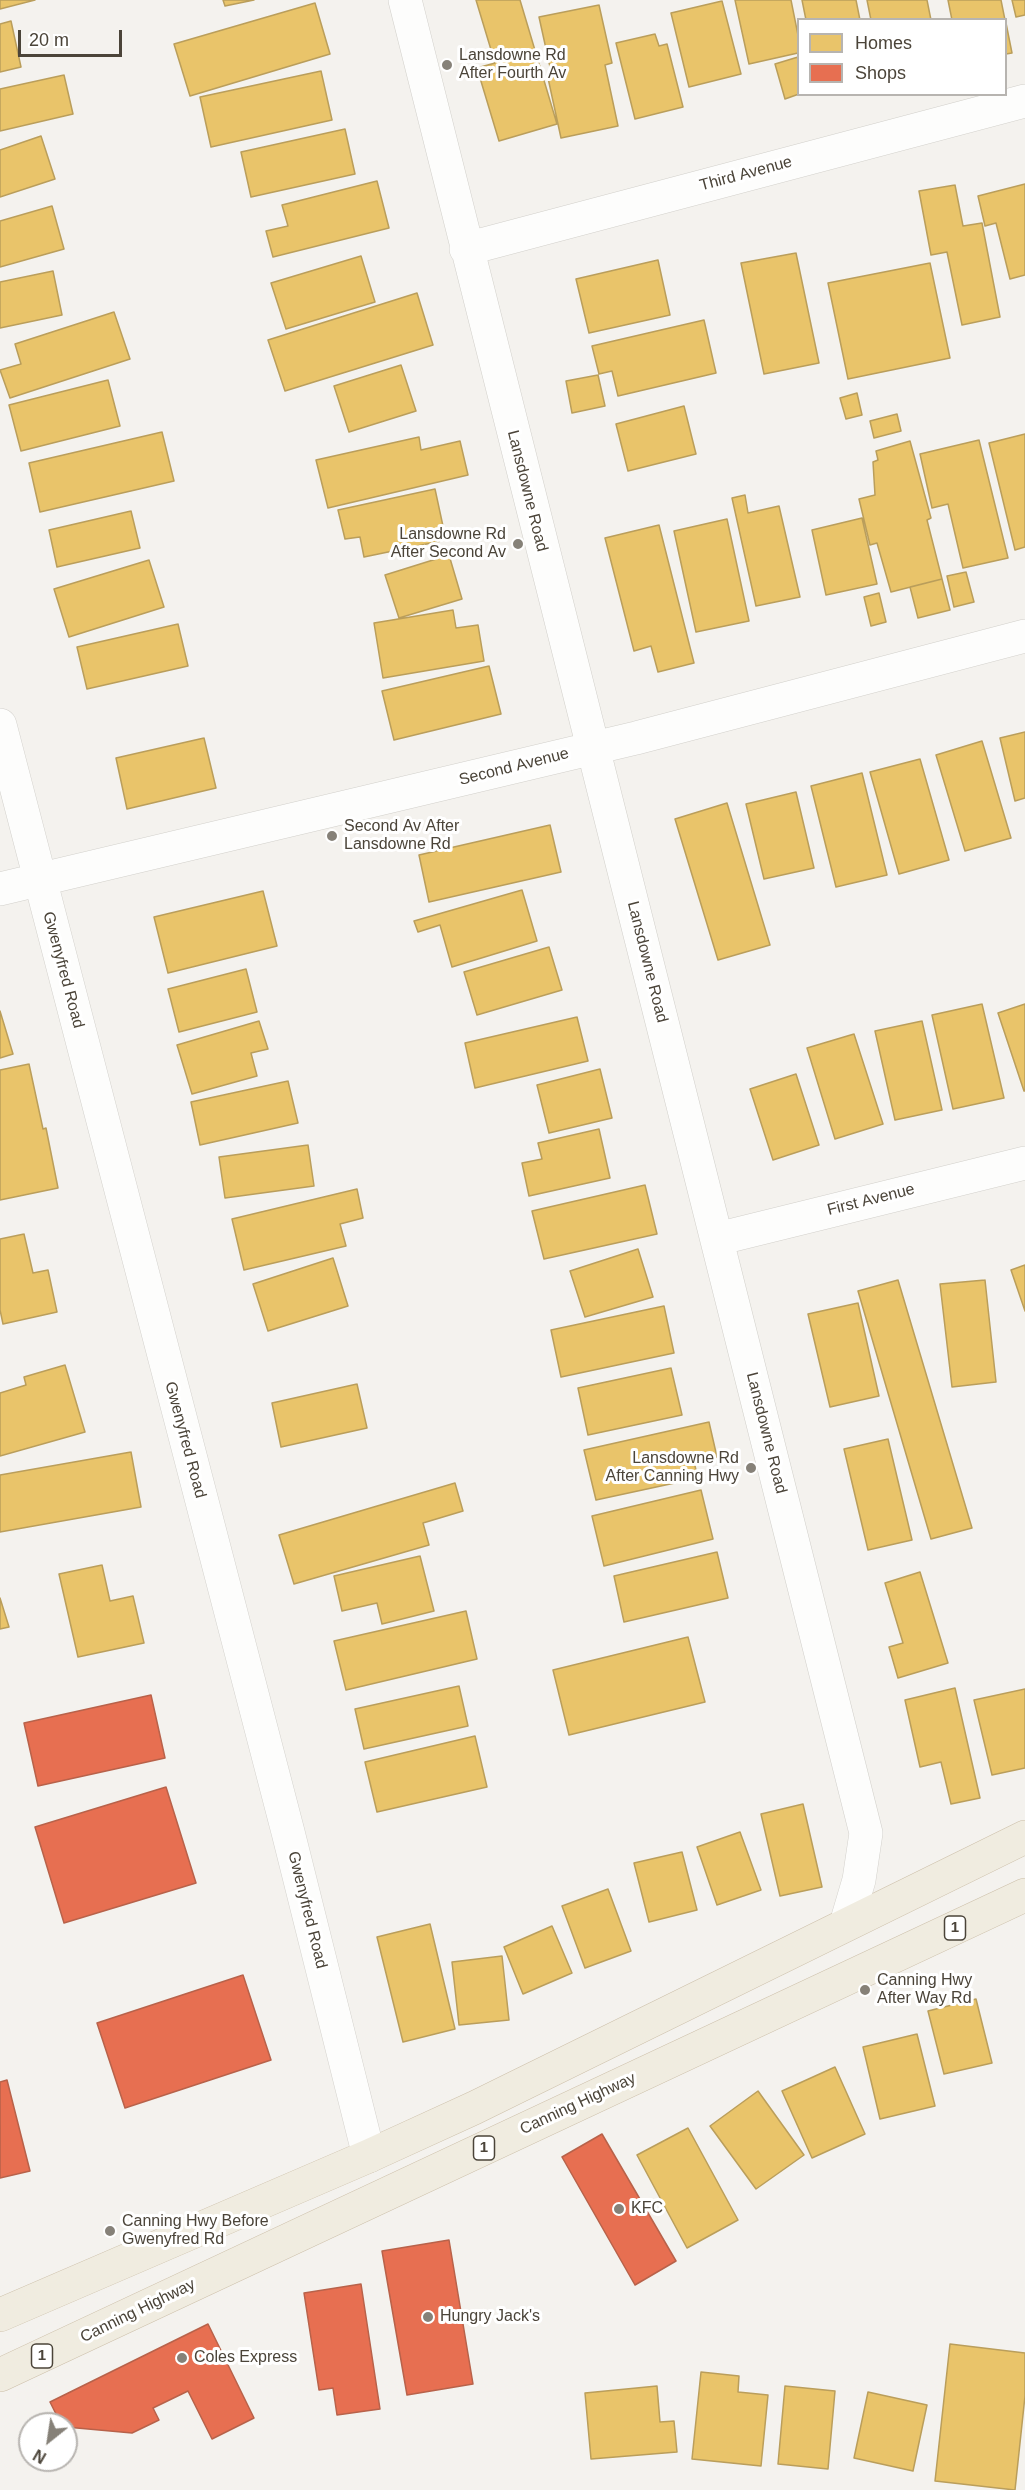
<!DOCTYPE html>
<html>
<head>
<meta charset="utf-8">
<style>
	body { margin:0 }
	#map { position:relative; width:1025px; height:2490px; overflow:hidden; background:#f4f2ee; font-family:Helvetica,sans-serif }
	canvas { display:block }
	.legend { position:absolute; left:797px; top:18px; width:210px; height:78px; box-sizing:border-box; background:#fff; border:2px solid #b7b4b0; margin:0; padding:8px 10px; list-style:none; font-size:18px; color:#4b4439 }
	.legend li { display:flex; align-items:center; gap:12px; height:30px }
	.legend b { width:30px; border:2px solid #b7b4b0 }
	.north { position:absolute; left:18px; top:2412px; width:60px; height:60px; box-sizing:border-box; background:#fff; border:2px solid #b7b4b0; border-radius:50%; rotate:210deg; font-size:16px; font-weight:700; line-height:24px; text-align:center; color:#4b4439 }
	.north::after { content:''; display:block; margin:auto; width:21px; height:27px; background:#868178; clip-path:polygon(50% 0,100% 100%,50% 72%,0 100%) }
	.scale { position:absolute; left:18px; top:30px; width:104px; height:27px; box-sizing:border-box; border:3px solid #4b4439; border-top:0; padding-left:8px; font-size:18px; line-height:21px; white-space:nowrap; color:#4b4439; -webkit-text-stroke:4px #fff; paint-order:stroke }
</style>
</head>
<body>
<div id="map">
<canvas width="1025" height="2490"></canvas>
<ul class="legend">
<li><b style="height:16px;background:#e9c46a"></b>Homes</li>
<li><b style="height:16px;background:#e76f51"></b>Shops</li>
</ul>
<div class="north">N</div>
<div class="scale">20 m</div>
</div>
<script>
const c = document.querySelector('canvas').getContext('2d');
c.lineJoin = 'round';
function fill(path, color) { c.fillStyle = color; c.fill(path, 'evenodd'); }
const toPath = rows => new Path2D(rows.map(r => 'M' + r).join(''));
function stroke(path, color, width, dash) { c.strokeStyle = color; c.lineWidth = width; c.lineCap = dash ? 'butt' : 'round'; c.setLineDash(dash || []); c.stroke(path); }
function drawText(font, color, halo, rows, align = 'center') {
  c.font = font + ' Helvetica,sans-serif'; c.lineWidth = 6; c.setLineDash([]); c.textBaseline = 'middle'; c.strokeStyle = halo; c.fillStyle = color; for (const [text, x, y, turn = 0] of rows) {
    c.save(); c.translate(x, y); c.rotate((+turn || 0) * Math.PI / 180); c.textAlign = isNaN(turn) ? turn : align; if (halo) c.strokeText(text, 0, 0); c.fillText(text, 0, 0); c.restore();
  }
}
const homes = toPath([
	[0,0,35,0,0,9,0,0],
	[223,0,254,0,225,6,223,0],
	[476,0,520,0,557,124,499,141,477,68,495,63,476,0],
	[735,0,791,0,798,35,798,53,749,64,735,0],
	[802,0,856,0,860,20,806,20,802,0],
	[867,0,927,0,931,20,871,20,867,0],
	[948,0,1001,0,1005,20,952,20,948,0],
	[1012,0,1025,0,1025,15,1016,17,1012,0],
	[722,1,741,74,689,87,671,13,722,1],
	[315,3,330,54,190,96,174,44,315,3],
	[599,5,612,63,605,65,618,126,561,138,548,78,552,76,539,17,599,5],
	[11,21,21,67,0,72,0,24,11,21],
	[1006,23,1012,53,1006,54,1006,23],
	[655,34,659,46,667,44,683,107,635,119,616,43,655,34],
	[798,57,799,94,785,99,775,64,798,57],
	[321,71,332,120,211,147,200,97,321,71],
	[64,75,73,114,0,131,0,89,64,75],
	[345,129,355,174,251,197,241,152,345,129],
	[41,136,55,179,0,197,0,150,41,136],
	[377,181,389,228,273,257,266,231,288,226,282,205,377,181],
	[1025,184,1025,275,1010,279,996,223,985,226,978,196,1025,184],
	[955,185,963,226,982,223,1000,317,962,325,947,252,931,255,919,191,955,185],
	[52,206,64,249,0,267,0,221,52,206],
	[796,253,819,363,764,374,741,263,796,253],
	[361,256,375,302,286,329,271,283,361,256],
	[658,260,670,315,589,333,576,279,658,260],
	[930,263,950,358,848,379,828,283,930,263],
	[53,271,62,315,0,328,0,282,53,271],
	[417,293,433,345,285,391,268,340,417,293],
	[114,312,130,359,10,398,0,370,21,364,15,344,114,312],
	[704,320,716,373,618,396,612,371,599,374,592,346,704,320],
	[401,365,416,411,349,432,334,386,401,365],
	[598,375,605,406,572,413,566,381,598,375],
	[108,380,120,426,21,451,9,405,108,380],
	[857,393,862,415,846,419,840,398,857,393],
	[684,406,696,454,628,471,616,424,684,406],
	[897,414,901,431,874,438,870,421,897,414],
	[162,432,174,481,40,512,29,463,162,432],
	[1025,434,1025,547,1015,550,989,443,1025,434],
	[419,437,421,450,460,441,468,475,328,508,316,460,419,437],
	[979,440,1008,558,963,568,948,504,932,508,920,454,979,440],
	[910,441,931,518,927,520,942,579,891,592,877,543,870,545,859,499,875,495,873,462,878,460,876,451,910,441],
	[435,489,446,540,364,557,360,537,345,539,338,510,435,489],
	[745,495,748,513,779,506,800,597,756,606,732,498,745,495],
	[131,511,140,548,57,567,49,530,131,511],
	[862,518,877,584,826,595,812,530,862,518],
	[727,519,749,621,696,632,674,531,727,519],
	[659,525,694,663,658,672,651,646,634,651,605,538,659,525],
	[449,555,462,599,399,618,385,575,449,555],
	[149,560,164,607,69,637,54,589,149,560],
	[966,572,974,602,954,607,947,576,966,572],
	[942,579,950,610,918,618,910,587,942,579],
	[879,593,886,622,871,626,864,597,879,593],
	[453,610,456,628,478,625,484,661,383,678,374,623,453,610],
	[178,624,188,666,87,689,77,647,178,624],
	[489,666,501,714,394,740,382,691,489,666],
	[1025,732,1025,798,1015,801,1000,738,1025,732],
	[204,738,216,788,127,809,116,758,204,738],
	[982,741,1011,838,965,851,936,755,982,741],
	[920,759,949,860,899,874,870,772,920,759],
	[862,773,887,875,836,887,811,786,862,773],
	[796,792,814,868,764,879,746,804,796,792],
	[727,803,770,945,718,960,675,819,727,803],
	[550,825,561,872,429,902,419,855,550,825],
	[522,890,537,941,452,967,440,925,418,932,414,921,522,890],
	[263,891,277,946,168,973,154,917,263,891],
	[549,947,562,990,477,1015,464,972,549,947],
	[246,969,257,1012,179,1032,168,989,246,969],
	[982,1004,1004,1098,953,1109,932,1015,982,1004],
	[1025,1004,1025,1091,1024,1091,998,1013,1025,1004],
	[0,1011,13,1054,0,1058,0,1011],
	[577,1017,588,1061,475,1088,465,1043,577,1017],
	[259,1021,268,1049,251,1053,257,1076,192,1094,177,1045,259,1021],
	[922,1021,942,1110,895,1120,875,1031,922,1021],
	[854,1034,883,1124,835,1139,807,1048,854,1034],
	[29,1064,43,1129,46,1128,58,1188,0,1200,0,1070,29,1064],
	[600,1069,612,1118,549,1133,537,1085,600,1069],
	[796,1074,819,1145,773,1160,750,1089,796,1074],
	[288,1081,298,1123,200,1145,191,1102,288,1081],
	[599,1129,610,1178,529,1196,522,1163,542,1159,538,1143,599,1129],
	[308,1145,314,1186,225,1198,219,1157,308,1145],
	[645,1185,657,1234,544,1259,532,1211,645,1185],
	[357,1189,363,1218,340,1224,346,1246,244,1270,232,1219,357,1189],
	[24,1234,33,1273,48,1270,57,1312,3,1324,0,1310,0,1239,24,1234],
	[638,1249,653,1297,585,1317,570,1271,638,1249],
	[333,1258,348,1306,268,1331,253,1284,333,1258],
	[1025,1265,1025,1311,1011,1270,1025,1265],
	[898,1280,972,1528,931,1539,858,1291,898,1280],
	[985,1280,996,1382,952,1387,940,1284,985,1280],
	[858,1303,879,1396,830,1407,808,1314,858,1303],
	[664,1306,674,1353,561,1377,551,1330,664,1306],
	[65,1365,85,1432,0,1456,0,1393,26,1385,24,1377,65,1365],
	[671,1368,682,1415,588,1435,578,1388,671,1368],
	[357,1384,367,1428,281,1447,272,1403,357,1384],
	[709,1422,717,1457,694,1462,698,1478,596,1500,584,1450,709,1422],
	[888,1439,912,1540,868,1550,844,1449,888,1439],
	[131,1452,141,1507,0,1532,0,1475,131,1452],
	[455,1483,463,1511,423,1523,429,1545,294,1584,279,1535,455,1483],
	[701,1490,713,1539,604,1566,592,1516,701,1490],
	[717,1552,728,1598,624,1622,614,1576,717,1552],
	[420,1556,434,1611,382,1624,377,1603,342,1611,334,1576,420,1556],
	[102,1565,110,1601,133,1596,144,1643,78,1657,59,1574,102,1565],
	[920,1572,948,1663,898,1678,889,1647,903,1643,885,1583,920,1572],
	[0,1598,9,1627,0,1629,0,1598],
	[466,1611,477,1659,346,1690,334,1641,466,1611],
	[688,1637,705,1702,569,1735,553,1670,688,1637],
	[459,1686,468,1726,364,1749,355,1709,459,1686],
	[955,1688,980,1798,951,1804,941,1762,920,1767,905,1700,955,1688],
	[1025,1689,1025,1768,992,1775,974,1700,1025,1689],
	[475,1736,487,1787,377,1812,365,1762,475,1736],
	[803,1804,822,1887,780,1896,761,1814,803,1804],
	[740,1832,761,1890,717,1905,697,1847,740,1832],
	[682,1852,697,1910,649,1922,634,1863,682,1852],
	[608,1889,631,1951,585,1968,562,1906,608,1889],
	[430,1924,455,2029,403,2042,377,1937,430,1924],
	[552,1926,572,1973,523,1994,504,1947,552,1926],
	[502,1956,509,2020,459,2025,452,1962,502,1956],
	[976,1999,992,2063,944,2074,928,2011,976,1999],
	[917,2034,935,2106,880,2119,863,2047,917,2034],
	[835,2067,865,2134,812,2158,782,2091,835,2067],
	[758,2091,804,2155,756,2189,710,2126,758,2091],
	[688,2128,738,2220,687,2248,637,2155,688,2128],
	[950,2344,1025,2353,1025,2396,1015,2490,935,2481,950,2344],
	[701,2372,739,2376,738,2392,768,2395,761,2466,692,2459,701,2372],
	[657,2386,660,2422,674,2421,677,2452,591,2459,585,2393,657,2386],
	[785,2386,835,2391,828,2469,778,2464,785,2386],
	[868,2392,927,2405,913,2471,854,2458,868,2392]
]);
fill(homes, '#e9c46a');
stroke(homes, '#ba9e5b', 1.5);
const shops = toPath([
	[151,1695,165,1758,38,1786,24,1723,151,1695],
	[166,1787,196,1883,64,1923,35,1827,166,1787],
	[243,1975,271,2060,125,2108,97,2023,243,1975],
	[7,2080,30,2171,0,2178,0,2082,7,2080],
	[602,2134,676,2261,635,2285,562,2157,602,2134],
	[449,2240,473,2384,407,2395,382,2251,449,2240],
	[361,2284,380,2409,337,2415,333,2388,319,2390,304,2293,361,2284],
	[208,2324,254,2418,212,2439,188,2391,153,2408,159,2420,132,2433,66,2427,66,2424,61,2424,50,2402,208,2324]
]);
fill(shops, '#e76f51');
stroke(shops, '#b8624a', 1.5);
const minor = toPath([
	[405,0,866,1833,859,1880,846,1924],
	[466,249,1025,101],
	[0,725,288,1832,369,2156],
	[0,889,636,738,1025,636],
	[717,1239,1025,1163]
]);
const trunk = toPath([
	[0,2315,369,2156,474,2108,1025,1837],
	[0,2375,1025,1895]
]);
stroke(minor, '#d2d0cb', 34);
stroke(trunk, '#ccbfa9', 34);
stroke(minor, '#fdfdfc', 33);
stroke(trunk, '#f0ece0', 33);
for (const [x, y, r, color] of [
	[447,65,6,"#868178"],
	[518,544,6,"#868178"],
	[332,836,6,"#868178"],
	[751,1468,6,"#868178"],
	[865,1990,6,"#868178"],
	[619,2209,6,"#868178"],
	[110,2231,6,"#868178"],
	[428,2317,6,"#868178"],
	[182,2358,6,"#868178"]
]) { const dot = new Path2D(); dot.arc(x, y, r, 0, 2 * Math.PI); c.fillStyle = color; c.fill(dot); stroke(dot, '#fff', 2); }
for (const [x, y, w] of [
	[955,1928,21],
	[484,2148,21],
	[42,2356,21]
]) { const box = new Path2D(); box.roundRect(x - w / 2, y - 12, w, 24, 4.5); c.fillStyle = '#fff'; c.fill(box); stroke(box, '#4b4439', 1.5); }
drawText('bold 15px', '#4b4439', null, [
	["1",955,1928],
	["1",484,2148],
	["1",42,2356]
]);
drawText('16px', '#4b4439', '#fff', [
	["Lansdowne Rd",459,56],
	["After Fourth Av",459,74],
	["Lansdowne Rd",506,535,"right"],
	["After Second Av",506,553,"right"],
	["Second Av After",344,827],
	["Lansdowne Rd",344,845],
	["Lansdowne Rd",739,1459,"right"],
	["After Canning Hwy",739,1477,"right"],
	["Canning Hwy",877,1981],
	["After Way Rd",877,1999],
	["KFC",631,2209],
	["Canning Hwy Before",122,2222],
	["Gwenyfred Rd",122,2240],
	["Hungry Jack's",440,2317],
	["Coles Express",194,2358]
], 'left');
drawText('16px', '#4b4439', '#fff', [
	["Third Avenue",746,174,-15],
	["Lansdowne Road",527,491,76],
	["Second Avenue",514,767,-14],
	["Lansdowne Road",647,962,76],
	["Gwenyfred Road",63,970,75],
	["First Avenue",871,1200,-14],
	["Lansdowne Road",766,1433,76],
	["Gwenyfred Road",185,1440,75],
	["Gwenyfred Road",307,1910,76],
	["Canning Highway",578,2104,-25],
	["Canning Highway",138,2311,-26]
]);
</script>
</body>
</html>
